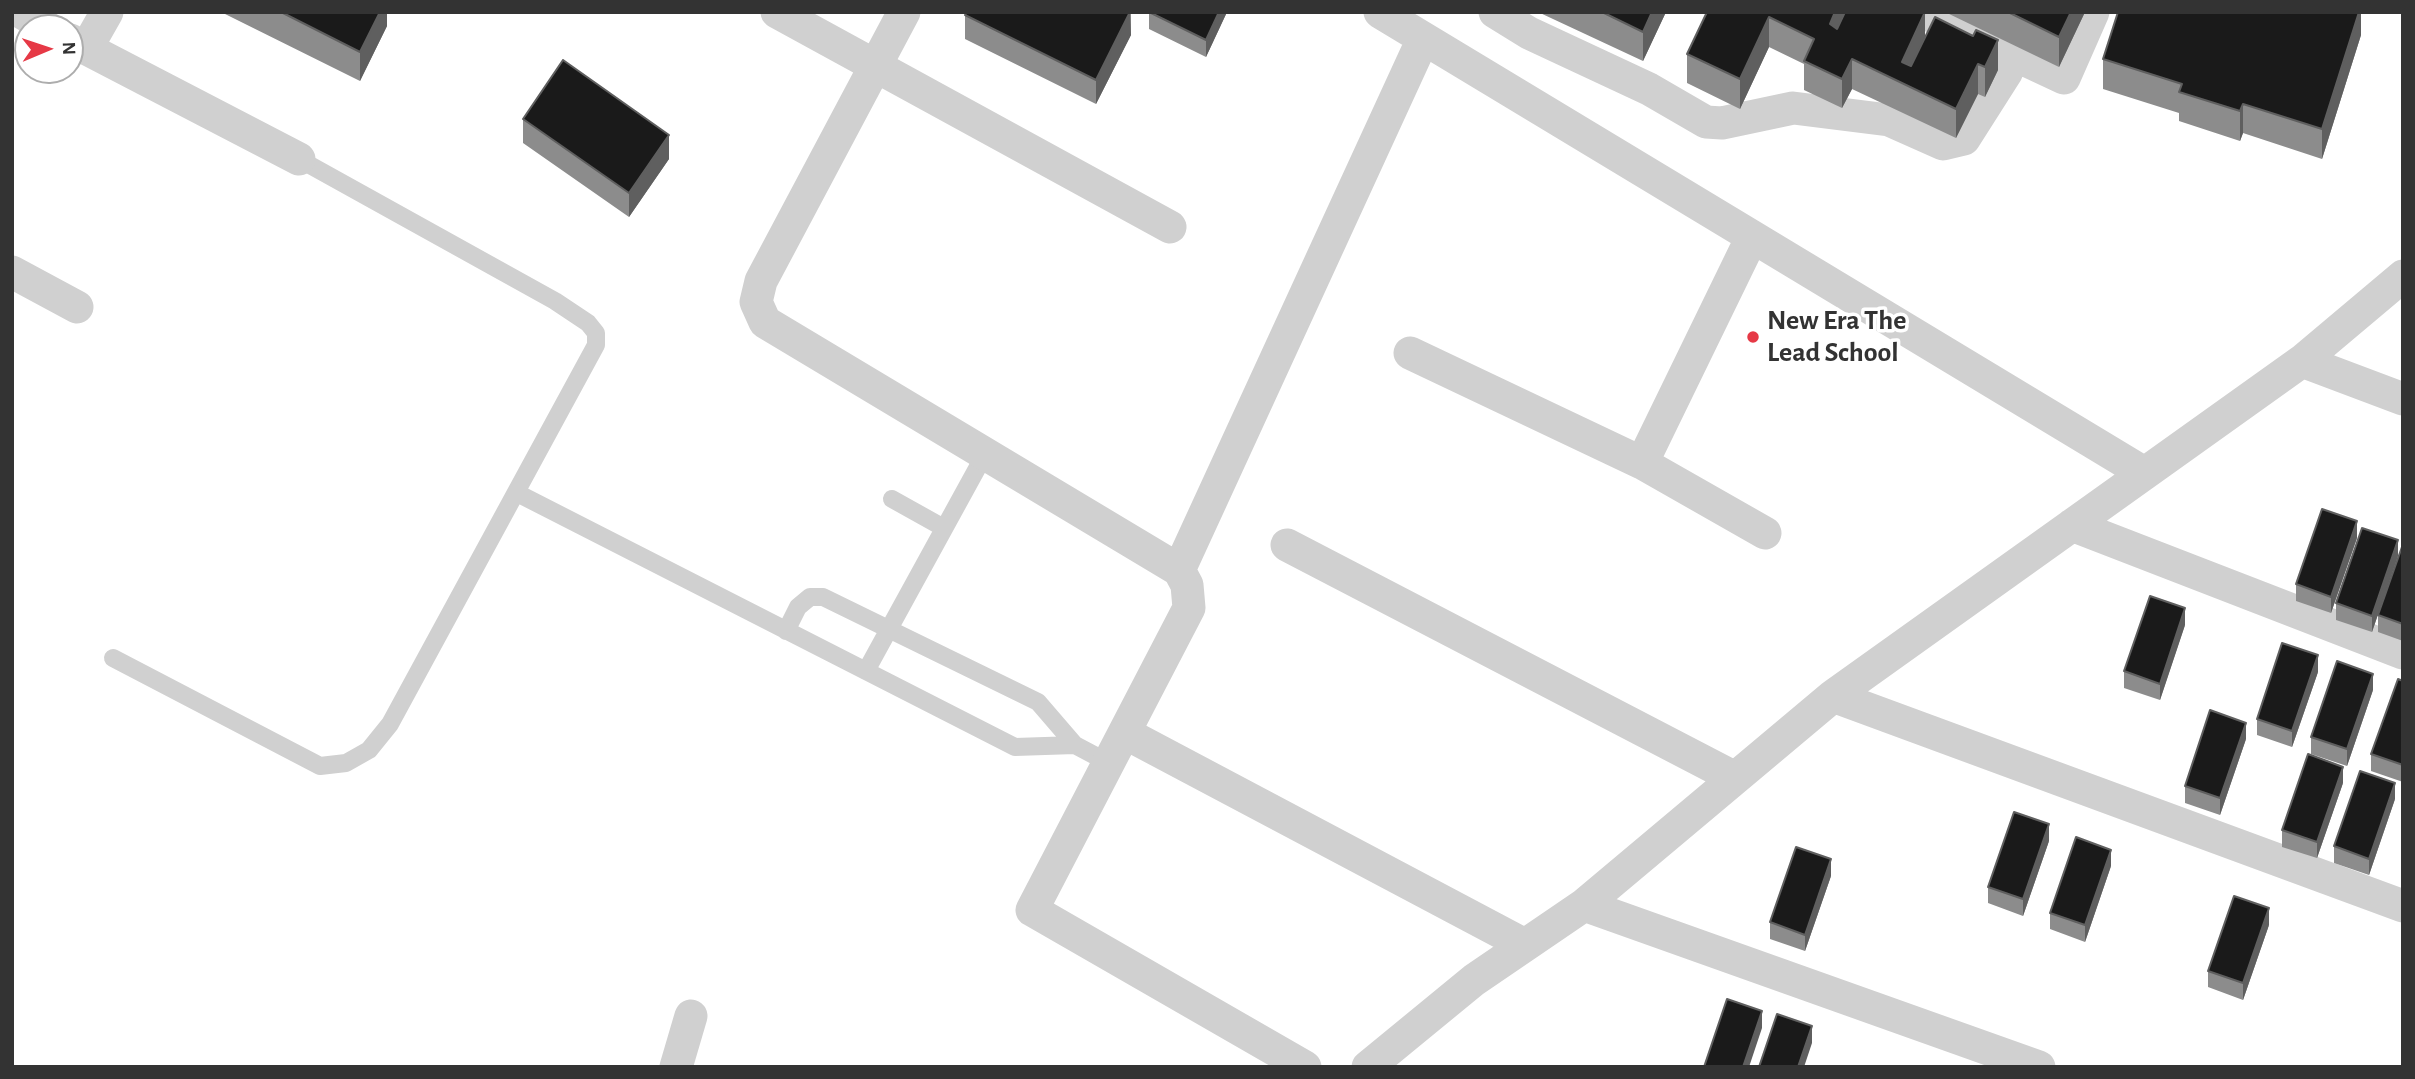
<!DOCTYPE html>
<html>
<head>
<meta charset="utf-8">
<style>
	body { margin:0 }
	#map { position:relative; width:2415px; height:1079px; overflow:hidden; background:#fff; font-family:"Alegreya Sans",sans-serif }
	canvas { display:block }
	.frame { position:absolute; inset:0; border:14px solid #333; pointer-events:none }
	.north { position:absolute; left:14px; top:14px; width:70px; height:70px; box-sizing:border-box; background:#fff; border:2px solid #adadad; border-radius:50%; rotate:88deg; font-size:19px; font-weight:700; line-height:28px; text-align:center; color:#333 }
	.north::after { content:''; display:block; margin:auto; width:24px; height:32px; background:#e63946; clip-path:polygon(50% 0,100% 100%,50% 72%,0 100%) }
</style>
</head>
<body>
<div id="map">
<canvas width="2415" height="1079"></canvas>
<div class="frame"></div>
<div class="north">N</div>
</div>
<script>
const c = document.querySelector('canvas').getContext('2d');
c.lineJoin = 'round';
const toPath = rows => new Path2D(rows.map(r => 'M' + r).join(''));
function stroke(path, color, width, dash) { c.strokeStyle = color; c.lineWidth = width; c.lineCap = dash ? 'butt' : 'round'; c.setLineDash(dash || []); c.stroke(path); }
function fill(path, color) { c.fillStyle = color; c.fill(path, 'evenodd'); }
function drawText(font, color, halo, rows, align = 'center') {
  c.font = font + ' "Alegreya Sans",sans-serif'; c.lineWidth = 7; c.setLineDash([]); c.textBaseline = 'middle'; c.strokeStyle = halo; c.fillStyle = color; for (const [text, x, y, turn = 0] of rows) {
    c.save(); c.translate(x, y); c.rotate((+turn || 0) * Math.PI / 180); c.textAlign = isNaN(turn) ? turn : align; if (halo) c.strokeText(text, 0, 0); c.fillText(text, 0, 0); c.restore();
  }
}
stroke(toPath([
	[517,493,1015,747,1075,745,1109,763],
	[892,499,944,528],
	[786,631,798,607,810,597,823,597,1038,702,1075,745],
	[113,658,320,766,346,763,369,750,390,724,596,345,596,333,588,323,555,301,299,159],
	[866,671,985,454]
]), '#d0d0d0', 18);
stroke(toPath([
	[21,12,48,28],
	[777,12,1170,227],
	[904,12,761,281,756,302,765,322,1179,570,1187,585,1189,608,1032,910,1305,1067],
	[1380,12,2144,473],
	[1495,12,1529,33,1649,89,1706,122,1722,123,1793,108,1889,120,1943,144,1964,139,2006,73,2014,54],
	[1923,12,2064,78,2093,12],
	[70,40,299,159],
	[86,49,107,12],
	[12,272,77,307],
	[1410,353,1642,463,1765,533],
	[2302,361,2403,276],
	[1642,463,1752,237],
	[2072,525,2403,653],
	[1287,545,1735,778],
	[1179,570,1423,39],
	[1833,696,2403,906],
	[1125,733,1525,945],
	[1584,905,2039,1067],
	[676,1067,691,1016],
	[1368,1067,1474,980,1584,905,1833,696,2302,361,2403,399]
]), '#d0d0d0', 33);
fill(toPath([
	[221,12,387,12,387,26,360,81],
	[1131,12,1131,35,1096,104,965,39,965,15],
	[1149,12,1227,12,1206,57,1149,29],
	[1538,12,1666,12,1643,61],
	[1707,12,1925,12,1925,36,1998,70,1985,97,1978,94,1956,138,1852,89,1842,108,1804,90,1804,64,1769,47,1740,109,1687,83,1687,54],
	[1945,12,2085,12,2059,67],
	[2361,12,2361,35,2322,159,2243,133,2240,141,2179,121,2179,113,2103,89,2103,59],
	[523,119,669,159,629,217,523,143],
	[2357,538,2331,613,2296,601,2296,584],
	[2403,544,2403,641,2378,632,2378,615],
	[2398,556,2372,632,2336,620,2336,603],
	[2185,625,2160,700,2124,688,2124,671],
	[2318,672,2292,747,2257,735,2257,719],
	[2403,681,2403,782,2371,771,2371,754],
	[2373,690,2347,766,2311,754,2311,737],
	[2246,739,2220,815,2185,803,2185,786],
	[2343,783,2317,858,2282,847,2282,830],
	[2395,799,2369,875,2334,863,2334,846],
	[2049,841,2023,916,1988,903,1988,887],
	[2111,866,2085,942,2050,929,2050,913],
	[1831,876,1805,951,1770,939,1770,922],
	[2269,925,2243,1000,2208,987,2208,971]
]), '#8c8c8c');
fill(toPath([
	[380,12,387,12,387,26,360,81,360,52],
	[1130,12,1131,35,1096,104,1096,80],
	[1219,12,1227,12,1206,57,1206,40],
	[1652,12,1666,12,1643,61,1643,32],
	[1835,12,1849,12,1830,54,1830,24],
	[1925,12,1925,42,1905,85,1902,62],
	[2071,12,2085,12,2059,67,2059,37],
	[2359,12,2361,12,2361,35,2322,159,2322,129],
	[1769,17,1769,47,1740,109,1740,79],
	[1998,40,1998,70,1985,97,1985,67],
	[1852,59,1852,89,1842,108,1842,79],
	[1978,64,1978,94,1956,138,1956,109],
	[2243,104,2243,133,2240,141,2240,111],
	[669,135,669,159,629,217,629,193],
	[2357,521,2357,538,2331,613,2331,597],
	[2398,540,2398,556,2372,632,2372,616],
	[2185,608,2185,625,2160,700,2160,684],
	[2318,655,2318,672,2292,747,2292,731],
	[2373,674,2373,690,2347,766,2347,749],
	[2246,723,2246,739,2220,815,2220,798],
	[2343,767,2343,783,2317,858,2317,842],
	[2395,783,2395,799,2369,875,2369,859],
	[2049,824,2049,841,2023,916,2023,899],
	[2111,850,2111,866,2085,942,2085,925],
	[1831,859,1831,876,1805,951,1805,935],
	[2269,908,2269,925,2243,1000,2243,983],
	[1762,1011,1762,1028,1749,1067,1743,1067],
	[1812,1026,1812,1043,1804,1067,1798,1067]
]), '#5f5f5f');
const building = toPath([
	[281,12,380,12,360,52,281,12],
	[967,12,1130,12,1096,80,965,15,967,12],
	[1149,12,1219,12,1206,40,1149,12],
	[1602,12,1652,12,1643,32,1602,12],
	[1707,12,1835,12,1830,24,1837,29,1845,12,1925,12,1902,62,1911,66,1935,17,1973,36,1976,30,1998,40,1985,67,1978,64,1956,109,1852,59,1842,79,1804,61,1814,39,1769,17,1740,79,1687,54,1707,12],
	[2008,12,2071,12,2059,37,2008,12],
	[2118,12,2359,12,2322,129,2243,104,2240,111,2179,92,2182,84,2103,59,2118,12],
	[563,60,669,135,629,193,523,119,563,60],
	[2322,509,2357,521,2331,597,2296,584,2322,509],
	[2362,528,2398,540,2372,616,2336,603,2362,528],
	[2403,544,2403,624,2378,615,2403,544],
	[2150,596,2185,608,2160,684,2124,671,2150,596],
	[2282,643,2318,655,2292,731,2257,719,2282,643],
	[2337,661,2373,674,2347,749,2311,737,2337,661],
	[2398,679,2403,681,2403,765,2371,754,2398,679],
	[2210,710,2246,723,2220,798,2185,786,2210,710],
	[2308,754,2343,767,2317,842,2282,830,2308,754],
	[2360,771,2395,783,2369,859,2334,846,2360,771],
	[2014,812,2049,824,2023,899,1988,887,2014,812],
	[2076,837,2111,850,2085,925,2050,913,2076,837],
	[1796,847,1831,859,1805,935,1770,922,1796,847],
	[2234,896,2269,908,2243,983,2208,971,2234,896],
	[1727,999,1762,1011,1743,1067,1704,1067,1727,999],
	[1777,1014,1812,1026,1798,1067,1759,1067,1777,1014]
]);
fill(building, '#1a1a1a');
stroke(building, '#5f5f5f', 2);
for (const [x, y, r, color] of [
	[1753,337,7,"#e63946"]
]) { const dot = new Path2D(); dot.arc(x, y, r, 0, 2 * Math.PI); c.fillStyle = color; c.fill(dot); stroke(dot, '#fff', 2.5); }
drawText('bold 28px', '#333', '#fff', [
	["New Era The",1767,321],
	["Lead School",1767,353]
], 'left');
</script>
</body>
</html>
